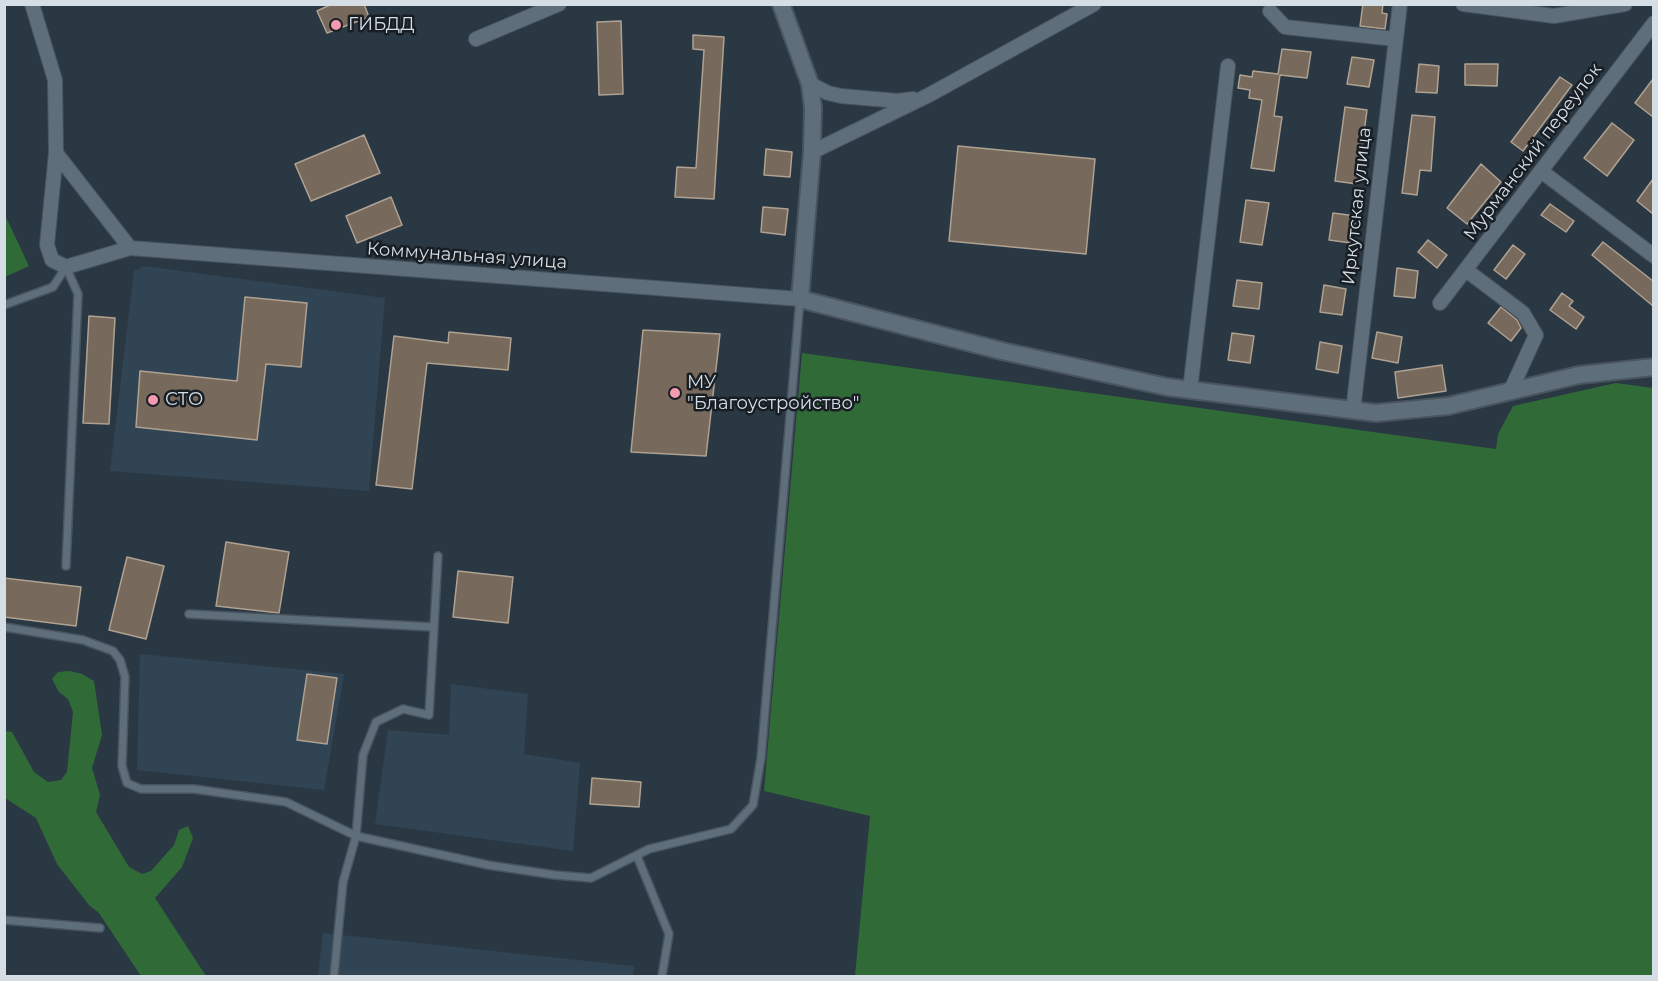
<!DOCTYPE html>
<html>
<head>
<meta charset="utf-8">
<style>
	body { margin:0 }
	#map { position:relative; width:1658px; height:981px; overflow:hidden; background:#2a3844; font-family:Montserrat,sans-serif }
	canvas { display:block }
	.frame { position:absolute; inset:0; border:6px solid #d5dee5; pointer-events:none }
</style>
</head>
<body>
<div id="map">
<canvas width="1658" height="981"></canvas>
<div class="frame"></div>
</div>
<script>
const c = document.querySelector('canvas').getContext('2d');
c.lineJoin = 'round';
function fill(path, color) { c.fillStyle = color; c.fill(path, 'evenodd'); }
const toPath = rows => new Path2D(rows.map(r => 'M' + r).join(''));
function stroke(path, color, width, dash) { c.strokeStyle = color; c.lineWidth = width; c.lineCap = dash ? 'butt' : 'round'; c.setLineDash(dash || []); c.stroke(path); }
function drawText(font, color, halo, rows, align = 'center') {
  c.font = font + ' Montserrat,sans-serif'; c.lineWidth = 5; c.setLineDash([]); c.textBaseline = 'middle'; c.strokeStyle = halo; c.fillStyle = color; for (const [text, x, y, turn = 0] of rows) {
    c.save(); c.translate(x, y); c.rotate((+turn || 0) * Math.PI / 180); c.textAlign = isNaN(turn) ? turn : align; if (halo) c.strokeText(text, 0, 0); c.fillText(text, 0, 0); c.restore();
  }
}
fill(toPath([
	[144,266,385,298,369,491,110,471,134,271],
	[140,654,344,674,324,790,137,770],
	[451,684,528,694,524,754,580,763,573,851,375,824,388,730,449,735],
	[323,933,634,966,633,976,318,976]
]), '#314454');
fill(toPath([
	[4,213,29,266,5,277,4,277],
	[802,353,1496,449,1498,434,1513,406,1616,383,1653,388,1653,976,855,976,870,816,764,791],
	[70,671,82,674,94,681,102,735,92,768,100,795,96,812,129,867,142,874,151,871,174,845,179,830,188,826,193,838,182,867,155,898,206,976,141,976,99,913,89,905,57,864,36,818,5,798,5,731,12,732,34,772,48,782,61,780,67,772,73,712,68,699,59,692,52,679,58,672]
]), '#306b37');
const building = toPath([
	[332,4,364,4,369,17,327,33,317,11,332,4],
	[1363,4,1383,4,1382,13,1387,14,1385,29,1360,26,1363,4],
	[621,21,623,94,599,95,597,22,621,21],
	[693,35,724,37,714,199,675,197,677,167,696,168,704,50,693,49,693,35],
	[1282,49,1311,52,1307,78,1280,75,1274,116,1282,117,1274,171,1251,168,1262,100,1249,98,1250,90,1238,88,1240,75,1252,77,1253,71,1278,74,1282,49],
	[1352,57,1374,60,1369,87,1347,84,1352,57],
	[1419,64,1439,66,1437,93,1416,92,1419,64],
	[1465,64,1498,64,1497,86,1465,85,1465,64],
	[1560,77,1572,85,1523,151,1511,142,1560,77],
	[1653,79,1653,117,1635,103,1653,79],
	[1345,107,1367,110,1357,184,1335,181,1345,107],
	[1412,115,1435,117,1431,171,1420,170,1417,195,1402,193,1412,115],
	[1612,123,1634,140,1607,176,1584,158,1612,123],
	[364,135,380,173,311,201,295,164,364,135],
	[958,146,1095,159,1086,254,949,241,958,146],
	[766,149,792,152,790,177,764,175,766,149],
	[1481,164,1501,182,1467,224,1447,208,1481,164],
	[1653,179,1653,214,1637,201,1653,179],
	[391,197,402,225,357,243,346,216,391,197],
	[1246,200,1269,203,1262,245,1240,242,1246,200],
	[1550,204,1574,221,1566,232,1541,215,1550,204],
	[763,207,788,209,785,235,761,232,763,207],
	[1333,213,1356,216,1351,243,1329,240,1333,213],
	[1428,240,1447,255,1437,268,1418,252,1428,240],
	[1603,242,1653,281,1653,306,1592,255,1603,242],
	[1513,245,1525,254,1506,279,1494,270,1513,245],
	[1397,268,1418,271,1415,298,1394,296,1397,268],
	[1237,280,1262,283,1259,309,1233,306,1237,280],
	[1324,285,1346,289,1342,315,1320,312,1324,285],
	[1562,293,1573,301,1569,306,1584,317,1576,329,1550,310,1562,293],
	[245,297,307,303,301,367,266,364,257,440,136,427,140,371,237,381,245,297],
	[1501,307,1517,320,1521,328,1511,341,1488,323,1501,307],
	[89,316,115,318,109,424,83,423,89,316],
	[643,330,720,334,706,456,631,452,643,330],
	[449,332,511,338,508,370,427,363,412,489,376,485,394,336,448,343,449,332],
	[1377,332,1402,337,1398,363,1372,358,1377,332],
	[1232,333,1254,336,1250,363,1228,360,1232,333],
	[1320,342,1342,346,1338,373,1316,369,1320,342],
	[1442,365,1446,391,1398,398,1395,372,1442,365],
	[226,542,289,552,279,613,216,606,226,542],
	[127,557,164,566,146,639,109,630,127,557],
	[458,571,513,577,508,623,453,617,458,571],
	[4,578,81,587,76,626,4,617,4,578],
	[307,674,337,678,327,744,297,740,307,674],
	[592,778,641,782,639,807,590,804,592,778]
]);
fill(building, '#77695b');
stroke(building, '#b0a292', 1.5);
const service = toPath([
	[4,305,53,287,66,267],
	[66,566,78,294,66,267],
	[189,614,434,627],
	[4,627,83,640,113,651,120,660,125,677,122,766,127,783,141,789,194,789,286,802,356,836,488,865,555,875,591,878,649,849,731,829,753,805,761,758,800,299],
	[637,856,669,934,662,976],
	[4,920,100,928],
	[334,976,343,882,356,836,363,755,376,722,403,709,429,715,438,556]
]);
const minor = toPath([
	[32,4,55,80,56,153,47,245,52,260,66,267,130,248,800,299],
	[1463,4,1554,16,1625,4],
	[1270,11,1285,27,1395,39],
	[476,39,559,4],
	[810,84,828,93,841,96,898,101,913,99],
	[812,152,929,95,1094,4],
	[56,153,130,248],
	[1541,171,1654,256],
	[1466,270,1523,313,1536,335,1510,392],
	[1440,303,1654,23],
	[1190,390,1228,66],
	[1353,411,1400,4]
]);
const tertiary = toPath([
	[781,4,810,84,813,108,812,152,800,299,1002,351,1167,387,1376,413,1448,406,1579,375,1654,367]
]);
stroke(service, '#49545e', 10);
stroke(minor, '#49545e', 16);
stroke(tertiary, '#49545e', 20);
stroke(service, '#5e6e7b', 7);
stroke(minor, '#5e6e7b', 14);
stroke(tertiary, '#5e6e7b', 16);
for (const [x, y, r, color] of [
	[336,25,6,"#f29aaf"],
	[675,393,6,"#f29aaf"],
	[153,400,6,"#f29aaf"]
]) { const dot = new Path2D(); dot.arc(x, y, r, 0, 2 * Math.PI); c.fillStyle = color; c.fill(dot); stroke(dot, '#181e24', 2); }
drawText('18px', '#d5dee5', '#181e24', [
	["ГИБДД",348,25],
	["МУ",687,383],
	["\"Благоустройство\"",687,404],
	["СТО",165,400]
], 'left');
drawText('18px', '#d5dee5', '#181e24', [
	["Мурманский переулок",1533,152,-53],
	["Иркутская улица",1357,206,-84],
	["Коммунальная улица",467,256,4]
]);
</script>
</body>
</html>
